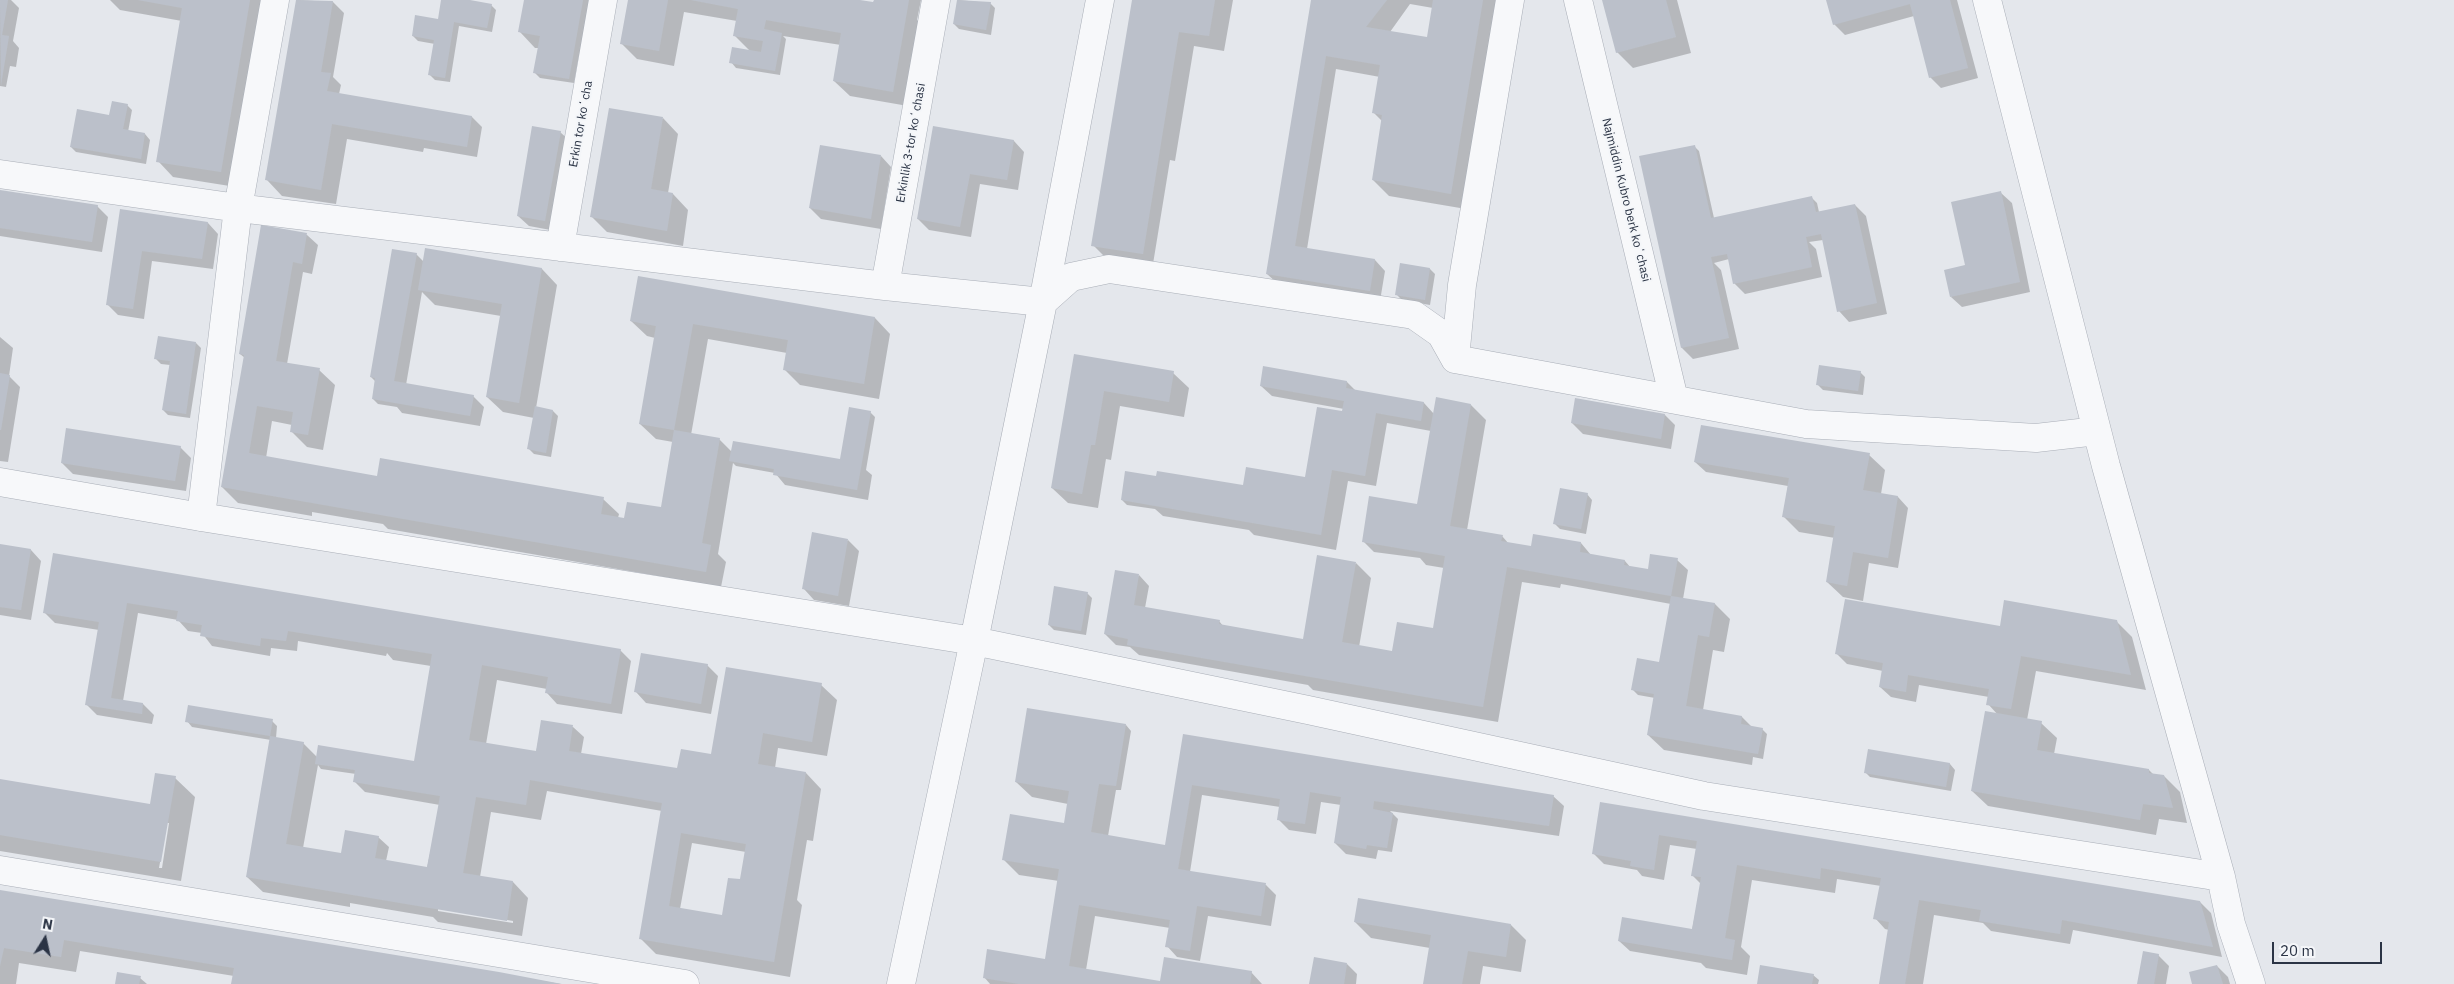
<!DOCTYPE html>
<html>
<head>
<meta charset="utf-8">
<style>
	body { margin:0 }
	#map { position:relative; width:2454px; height:984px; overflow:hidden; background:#e4e7ec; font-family:"IBM Plex Sans",sans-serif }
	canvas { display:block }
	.north { position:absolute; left:20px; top:914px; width:50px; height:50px; -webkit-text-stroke:4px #f4f6f9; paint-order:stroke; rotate:10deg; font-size:14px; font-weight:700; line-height:20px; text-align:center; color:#2b3445 }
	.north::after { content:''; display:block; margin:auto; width:18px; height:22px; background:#2b3445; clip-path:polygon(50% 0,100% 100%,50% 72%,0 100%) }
	.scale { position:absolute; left:2272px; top:942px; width:110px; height:22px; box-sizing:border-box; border:2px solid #2b3445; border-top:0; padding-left:6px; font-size:15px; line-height:18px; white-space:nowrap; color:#2b3445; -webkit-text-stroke:4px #f4f6f9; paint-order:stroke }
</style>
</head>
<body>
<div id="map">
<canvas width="2454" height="984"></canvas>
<div class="north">N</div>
<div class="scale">20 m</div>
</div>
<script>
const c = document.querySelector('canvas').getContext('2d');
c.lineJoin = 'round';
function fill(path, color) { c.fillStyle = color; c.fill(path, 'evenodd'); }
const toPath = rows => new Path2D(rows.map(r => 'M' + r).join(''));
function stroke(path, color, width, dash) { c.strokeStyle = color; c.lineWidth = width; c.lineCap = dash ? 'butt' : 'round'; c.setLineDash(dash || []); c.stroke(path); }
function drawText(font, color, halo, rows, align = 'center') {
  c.font = font + ' "IBM Plex Sans",sans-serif'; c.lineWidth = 4; c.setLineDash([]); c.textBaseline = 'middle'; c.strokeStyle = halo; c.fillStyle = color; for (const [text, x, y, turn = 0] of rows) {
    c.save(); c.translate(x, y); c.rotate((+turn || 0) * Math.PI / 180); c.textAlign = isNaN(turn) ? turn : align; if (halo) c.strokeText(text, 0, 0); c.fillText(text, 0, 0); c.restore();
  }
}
fill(toPath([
	[0,0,11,0,19,8,13,41,19,48,16,67,10,66,6,87,0,86],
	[110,0,268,0,236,187,173,177,158,161,182,21,120,10],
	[297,0,333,2,344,13,333,77,341,85,339,94,472,117,482,127,477,157,424,148,423,152,347,139,336,204,282,196,267,180],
	[442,0,462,0,491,5,496,10,492,32,459,26,450,82,435,80,430,75,435,44,418,41,413,36,439,20],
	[525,0,601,0,591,57,579,55,574,83,540,78,535,73,539,48,535,48,520,32],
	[629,0,852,0,877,4,875,0,921,0,917,20,922,25,908,106,850,96,834,81,841,45,783,36,786,39,780,75,736,68,731,62,751,52,735,36,737,21,684,12,674,66,637,59,622,44],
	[958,0,990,3,995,8,991,35,959,29,954,24],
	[1133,0,1233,0,1224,51,1194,46,1175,161,1170,160,1153,264,1104,256,1093,245],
	[1312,0,1500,0,1466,209,1389,196,1373,180,1383,122,1374,113,1380,77,1336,69,1307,249,1375,260,1385,271,1380,301,1278,284,1267,274],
	[1410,4,1433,8,1428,38,1390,32],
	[1603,0,1677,0,1691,53,1633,68,1617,52],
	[1827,0,1957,0,1978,78,1941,88,1930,77,1914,16,1845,35,1834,24],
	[127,105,132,110,128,132,145,134,150,140,146,164,76,152,71,147],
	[663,118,678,134,668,193,673,194,688,210,683,246,607,232,592,217],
	[934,127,1014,141,1024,152,1018,190,980,184,971,237,929,230,918,219],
	[560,132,571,142,556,231,529,226,518,216],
	[1694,146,1699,151,1714,218,1812,198,1817,203,1819,212,1855,205,1866,216,1887,314,1849,322,1839,311,1823,240,1809,242,1816,249,1822,277,1745,294,1734,283,1729,259,1714,263,1721,270,1739,349,1693,359,1682,348,1641,157],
	[881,156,891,167,881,229,821,219,810,208],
	[0,192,97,206,108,217,102,252,0,236],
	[2001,193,2012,203,2030,292,1962,307,1951,297],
	[122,210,208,223,218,234,213,269,152,261,144,319,118,315,107,304],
	[262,227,307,235,318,245,312,274,303,272,287,364,319,370,335,385,323,450,307,447,291,431,292,425,272,421,266,458,378,477,603,499,619,514,618,518,625,519,662,508,673,442,656,439,640,424,655,338,647,336,631,321,875,318,890,334,879,399,800,385,784,369,787,353,708,339,691,435,719,439,732,452,841,461,870,412,875,417,866,470,872,475,868,500,785,485,775,473,736,466,733,463,718,554,726,562,721,587,388,529,383,524,312,512,312,516,238,503,222,487,245,358,240,354],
	[426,249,542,269,557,285,536,408,553,411,558,416,551,457,534,454,529,449,534,418,503,412,487,397,501,316,435,305,422,292,406,385,473,396,484,407,480,426,402,413,397,407,378,404,373,399,376,382,371,377,416,254,424,262],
	[1401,265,1430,269,1435,274,1430,305,1402,300,1397,295],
	[0,337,13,348,9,376,20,387,8,462,0,461],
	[196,343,201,348,190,418,168,415,163,410,170,365,161,364,156,359],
	[1075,355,1173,373,1189,388,1184,417,1120,406,1111,460,1106,459,1098,508,1068,503,1052,488],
	[1860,372,1865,377,1863,395,1823,390,1818,385],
	[1347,382,1356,391,1424,403,1434,414,1471,405,1486,420,1467,530,1502,536,1509,544,1532,548,1534,535,1581,543,1591,555,1625,561,1631,568,1649,571,1677,560,1688,570,1683,599,1715,604,1730,619,1724,652,1713,650,1703,710,1742,717,1752,727,1762,729,1767,734,1763,759,1753,757,1752,765,1664,750,1648,735,1655,698,1638,695,1633,690,1660,665,1671,604,1561,584,1560,588,1522,582,1498,722,1313,690,1308,685,1139,655,1130,647,1116,645,1105,634,1139,575,1149,586,1145,608,1219,621,1224,627,1304,640,1356,563,1371,578,1359,647,1393,653,1434,630,1444,568,1426,565,1420,558,1374,552,1363,541,1418,507,1431,431,1387,423,1376,486,1348,481,1336,550,1254,535,1249,530,1163,516,1155,509,1127,505,1122,500,1306,479,1344,409,1272,396,1261,386],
	[1665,415,1675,425,1671,449,1583,434,1572,423],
	[180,447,191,458,186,491,73,474,62,463],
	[1869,455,1885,470,1881,494,1898,497,1908,508,1898,568,1869,563,1863,601,1843,597,1827,582,1835,538,1799,532,1783,516,1788,486,1706,472,1695,462],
	[1587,494,1592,500,1586,534,1560,529,1555,524],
	[848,540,859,551,849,606,814,600,804,589],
	[0,545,31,550,41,561,31,620,0,615],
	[54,554,620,650,631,661,622,714,557,704,547,693,547,689,497,680,486,744,536,753,542,721,573,727,584,737,581,754,678,769,711,755,821,685,837,700,827,756,778,748,775,768,806,773,821,789,813,841,807,840,797,900,802,905,790,977,656,954,640,938,662,811,547,791,541,820,491,812,480,877,513,882,528,898,522,936,438,922,433,917,350,903,350,907,263,892,247,877,271,740,192,727,187,721,272,721,277,726,276,738,303,743,317,757,415,762,431,666,393,660,387,653,386,656,298,641,297,651,271,648,270,656,212,646,202,633,188,631,178,620,138,613,123,701,143,704,154,715,152,724,97,715,86,704,99,630,55,623,44,612],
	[318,765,321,769,356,774,354,781,365,792,440,805,427,868,386,861,389,847,378,837,340,854,303,848],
	[692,843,746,852,744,882,723,917,680,909],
	[438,908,513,921,513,923,438,911],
	[1087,593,1092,598,1086,635,1054,630,1049,625],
	[2116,621,2132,637,2146,690,2036,671,2027,720,2041,723,2057,738,2054,754,2149,770,2154,775,2164,776,2180,792,2187,823,2159,819,2156,835,1988,806,1972,791,1998,715,1988,704,1989,697,1919,685,1916,702,1891,697,1880,687,1883,671,1847,664,1837,654,1999,627],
	[707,665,718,676,711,714,646,703,636,692],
	[1126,725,1131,731,1121,790,1116,790,1108,836,1166,846,1184,735,1553,796,1564,806,1559,836,1390,811,1398,819,1392,852,1378,850,1376,859,1346,854,1335,843,1341,805,1321,802,1316,834,1289,830,1278,819,1280,807,1202,795,1190,872,1266,885,1276,895,1271,926,1208,916,1200,961,1177,957,1167,946,1170,928,1095,916,1086,970,1161,982,1251,972,1262,984,990,984,984,977,1046,960,1059,881,1019,875,1003,859,1065,824,1068,804,1032,797,1016,782],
	[1950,764,1955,770,1951,791,1870,777,1865,772],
	[175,778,195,797,181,881,0,851,0,780,151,806],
	[167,823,169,823,162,868,159,868],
	[1601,804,2200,902,2211,913,2222,957,2073,930,2070,944,1991,931,1983,923,1934,915,1923,984,1880,984,1889,930,1885,929,1875,918,1881,886,1837,879,1835,893,1752,880,1741,947,1750,956,1747,975,1706,968,1701,963,1630,951,1619,941,1692,930,1701,884,1692,875,1697,849,1670,845,1664,880,1642,876,1637,870,1604,864,1593,853],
	[0,891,561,984,233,984,234,976,80,951,76,972,19,963,16,984,0,984],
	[1355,922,1511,925,1526,940,1521,972,1483,966,1480,984,1424,984,1430,948,1371,938],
	[2158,955,2169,966,2166,984,2138,984],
	[1347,964,1357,974,1356,984,1310,984],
	[2217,966,2228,977,2230,984,2194,984],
	[1813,975,1819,980,1818,984,1758,984],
	[140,978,147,984,116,984]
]), '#0003');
fill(toPath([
	[0,0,8,0,2,35,9,36,1,85],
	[138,0,250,0,221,172,156,162,182,8],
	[296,0,333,1,321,72,331,73,327,91,472,116,467,147,332,124,321,190,265,180],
	[441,0,470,0,492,4,487,28,454,22,445,78,428,75,434,40,412,36,415,15,438,19],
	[524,0,583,0,569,79,533,73,540,36,518,32],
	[628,0,668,0,659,51,620,44],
	[691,0,860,0,873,2,874,0,909,0,893,92,833,81,841,33,766,20,764,29,782,33,775,71,729,63,732,47,761,52,763,41,733,36,738,9],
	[957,0,991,2,986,30,953,24],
	[1132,0,1215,0,1209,36,1179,32,1143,254,1091,246],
	[1311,0,1387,0,1366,27,1427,37,1433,0,1483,0,1451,194,1372,180,1382,115,1372,113,1380,65,1326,56,1295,246,1375,259,1370,291,1266,274],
	[1602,0,1666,0,1676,37,1616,53],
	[1826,0,1950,0,1968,68,1929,78,1910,4,1833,25],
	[112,101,128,104,123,129,145,133,141,159,70,147,77,109,109,115],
	[609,108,663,117,651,189,673,193,667,231,590,217],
	[532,126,561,131,545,221,517,216],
	[933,126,1014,140,1007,180,970,174,960,227,917,219],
	[820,145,881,155,871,219,809,208],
	[1695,145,1711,218,1812,196,1816,212,1855,204,1877,303,1837,312,1821,234,1806,237,1812,267,1733,284,1727,254,1711,257,1729,338,1681,348,1639,156],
	[0,190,98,205,92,242,0,228],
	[2001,191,2020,282,1950,297,1944,270,1965,265,1951,202],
	[120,209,208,222,202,259,142,251,133,309,106,305],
	[261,225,307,233,302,264,293,262,276,361,320,368,308,435,290,432,293,412,257,406,249,453,377,476,380,458,604,497,601,514,624,518,627,502,661,507,674,430,639,424,656,326,630,321,638,276,875,317,864,384,783,370,788,340,693,324,674,430,720,438,702,543,711,545,706,572,221,487,244,355,239,354],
	[425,248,542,268,519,403,486,397,502,304,418,290],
	[392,249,417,253,394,381,474,395,470,416,372,399,375,378,370,377],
	[1400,263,1430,268,1425,300,1395,295],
	[158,336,196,342,186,414,162,410,170,361,154,359],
	[1074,354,1174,371,1169,402,1104,391,1095,445,1091,445,1082,494,1051,488],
	[1819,365,1861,371,1858,391,1816,385],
	[1263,366,1347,381,1346,388,1424,402,1421,421,1376,413,1365,476,1332,470,1321,535,1121,500,1125,471,1156,476,1157,471,1243,485,1246,467,1305,477,1317,407,1342,411,1344,401,1260,386],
	[0,373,10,375,1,430,0,430],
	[1436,397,1471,404,1450,526,1503,535,1501,541,1531,546,1533,534,1581,542,1580,552,1625,560,1624,565,1648,569,1650,554,1678,558,1671,596,1507,567,1483,707,1127,645,1128,639,1104,634,1115,570,1139,574,1134,605,1220,620,1219,624,1303,639,1317,555,1356,562,1342,642,1392,651,1397,622,1433,628,1445,556,1362,542,1369,496,1417,504],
	[1575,398,1665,414,1661,439,1571,423],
	[535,406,553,410,546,453,527,449],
	[849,407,871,411,857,490,773,475,774,469,729,461,733,441,840,459],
	[1701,425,1870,453,1863,490,1898,496,1888,558,1853,552,1847,586,1826,582,1835,526,1782,517,1789,478,1694,462],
	[66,428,181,446,175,481,61,463],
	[1560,488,1588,493,1581,529,1553,524],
	[812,532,848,539,838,596,802,589],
	[0,544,31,549,21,610,0,607],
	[53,553,621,649,611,704,545,693,548,677,482,665,469,740,536,751,541,720,573,725,569,751,677,768,681,749,711,754,726,667,822,683,812,742,763,733,758,764,806,772,774,962,639,939,662,803,530,780,526,805,476,797,463,873,513,881,507,921,246,877,270,736,304,742,286,844,341,853,345,830,379,836,375,858,427,867,440,796,353,782,355,770,315,764,318,745,414,761,432,654,288,631,286,641,261,638,260,646,200,636,202,625,176,621,178,611,127,603,111,698,143,703,142,714,85,705,99,622,43,613],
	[681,833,746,844,740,879,728,878,722,915,669,906],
	[1054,586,1088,592,1081,631,1048,625],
	[1671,596,1715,603,1709,637,1698,635,1686,706,1742,716,1741,724,1763,728,1758,754,1647,735,1654,694,1631,690,1637,658,1659,662],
	[1845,599,2000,626,2004,600,2117,620,2131,675,2021,656,2011,709,1986,705,1989,689,1908,675,1906,692,1879,687,1883,663,1835,654],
	[641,653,708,664,701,704,634,692],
	[188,705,273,719,270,736,185,722],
	[1027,708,1126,724,1116,786,1099,784,1091,832,1165,845,1183,734,1554,795,1549,826,1374,801,1373,809,1393,813,1387,848,1367,845,1366,849,1334,843,1341,797,1310,792,1305,824,1277,820,1280,799,1192,785,1178,869,1266,883,1261,916,1197,906,1190,951,1165,947,1170,920,1079,905,1069,966,1160,981,1164,957,1252,971,1250,984,1019,984,983,978,987,949,1045,959,1059,869,1002,860,1010,814,1064,823,1069,791,1015,782],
	[1985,711,2042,721,2037,750,2149,769,2149,773,2164,775,2173,808,2143,804,2140,820,1971,791],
	[1868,749,1950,763,1946,787,1864,773],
	[155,773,176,776,161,862,0,835,0,779,150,804],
	[1600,802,2200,901,2213,947,2062,920,2060,934,1979,921,1981,910,1919,900,1905,984,1879,984,1889,922,1873,919,1881,878,1821,868,1820,879,1737,865,1725,938,1735,940,1732,960,1618,941,1622,917,1692,929,1701,877,1691,876,1697,841,1659,835,1654,870,1630,866,1631,861,1592,854],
	[0,890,499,972,562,984,231,984,234,968,64,940,61,957,4,948,0,966],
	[1358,898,1511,924,1506,957,1468,951,1462,984,1423,984,1431,935,1354,922],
	[2143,951,2159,954,2154,984,2137,984],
	[1314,957,1347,963,1344,984,1309,984],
	[1760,965,1814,974,1812,984,1757,984],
	[2217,965,2223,984,2192,984,2189,972],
	[117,972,141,976,139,984,115,984]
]), '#bbc0ca');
const minor = toPath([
	[1100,0,1043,302,974,641,1308,710,1704,796,2221,877],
	[1578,0,1674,399],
	[1987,0,2106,466,2221,877,2231,924,2251,984],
	[0,174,238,208,885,286,1043,302,1071,277,1109,269,1414,315,1441,334,1455,359],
	[560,247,603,0],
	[885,286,936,0],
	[1455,359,1806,424,2036,438,2097,431],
	[1455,359,1462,285,1510,0],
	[0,482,201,517,974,641,901,984],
	[201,517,238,208,275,0],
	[0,870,685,984]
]);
stroke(minor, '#a9aeb7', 29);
stroke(minor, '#f7f8fa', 28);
drawText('12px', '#2b3445', '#f4f6f9', [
	["Erkin tor koʻcha",581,124,-80],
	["Erkinlik 3-tor koʻchasi",911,143,-80],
	["Najmiddin Kubro berk koʻchasi",1626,200,76]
]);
</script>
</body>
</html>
